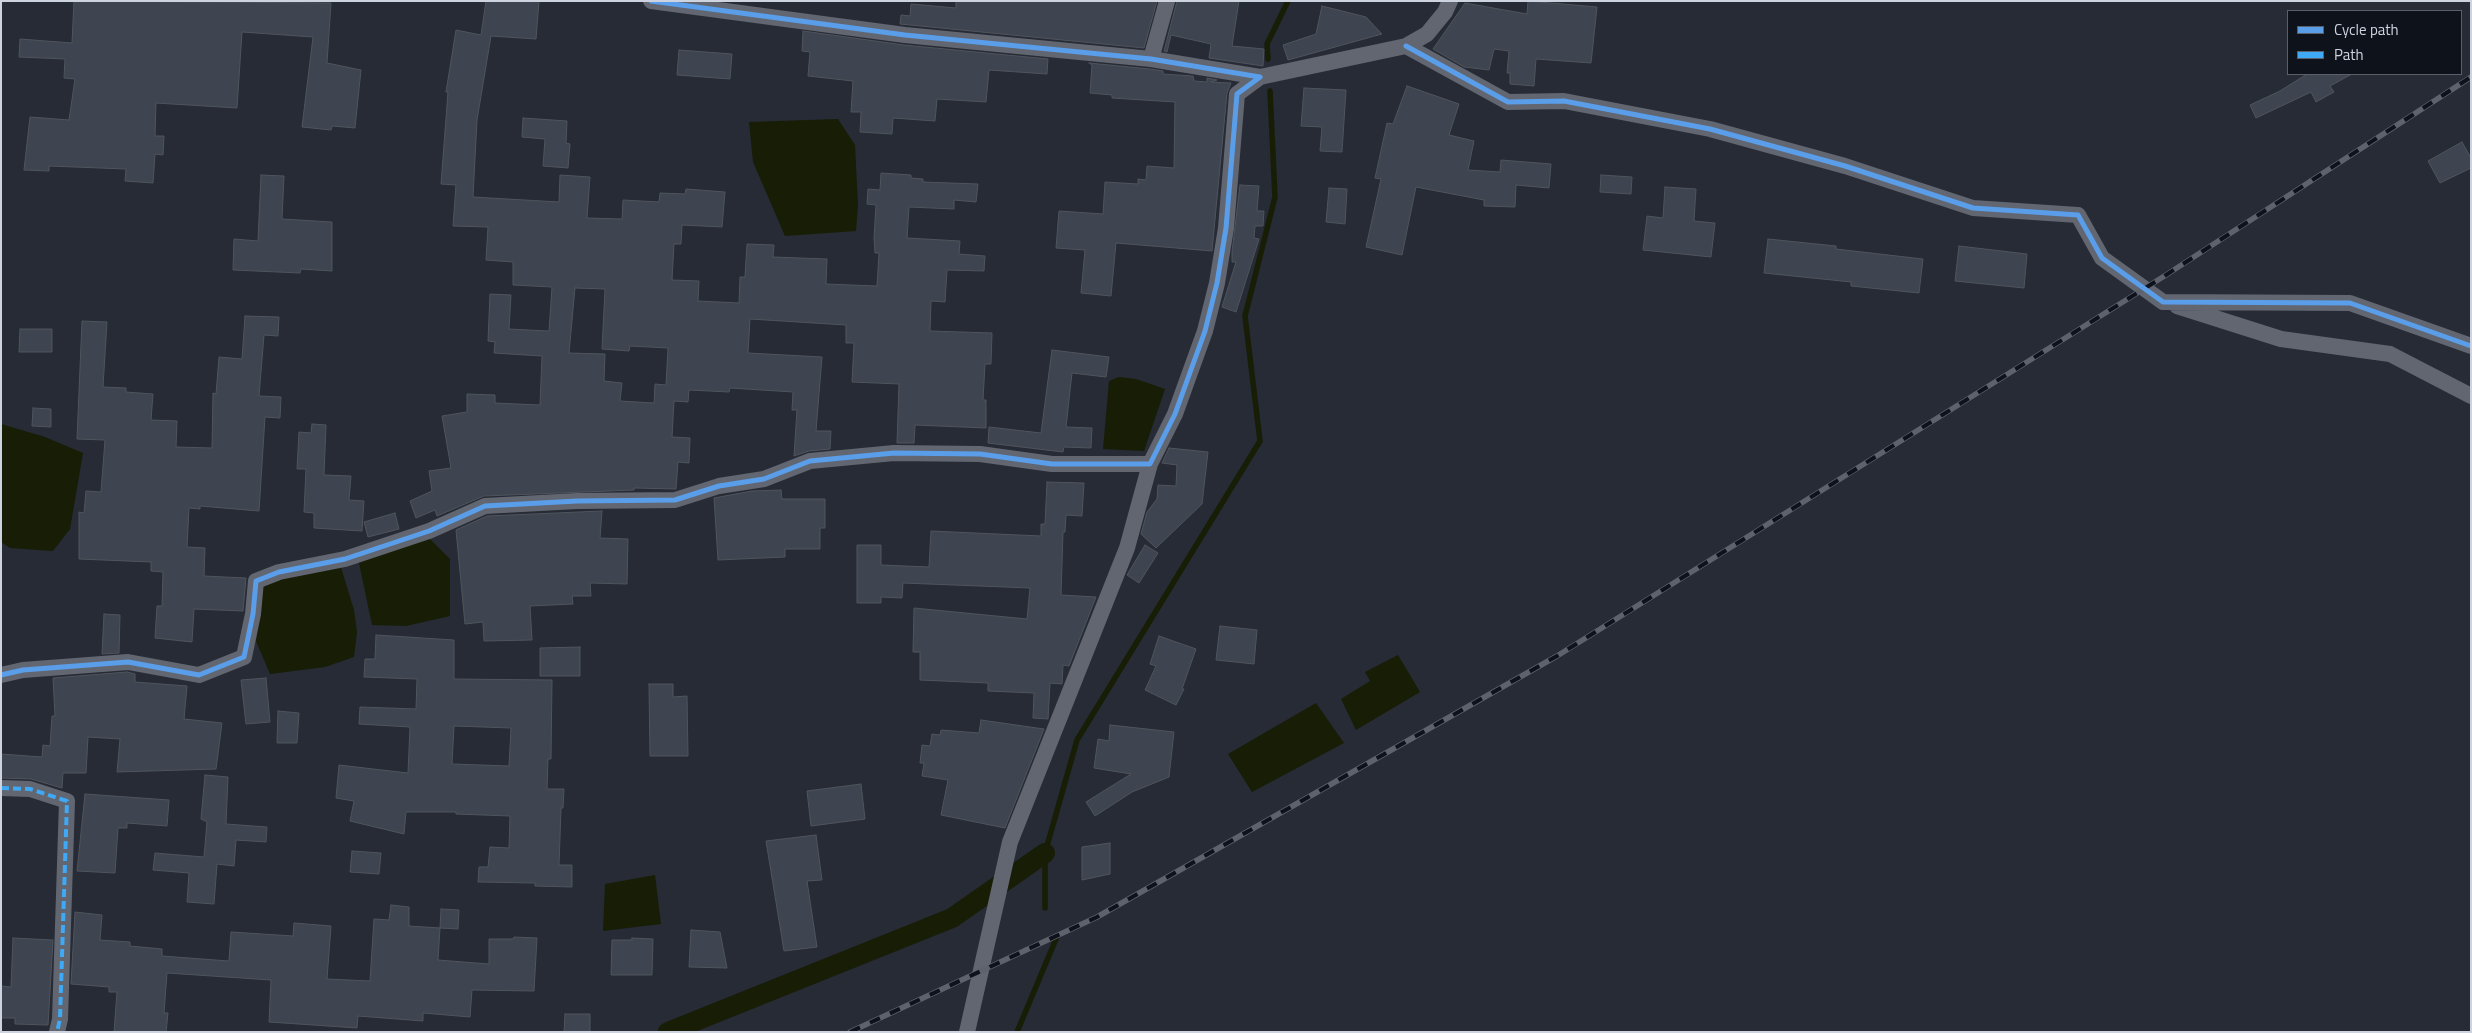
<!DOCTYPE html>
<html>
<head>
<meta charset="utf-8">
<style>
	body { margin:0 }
	#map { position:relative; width:2472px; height:1033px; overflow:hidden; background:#262b35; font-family:"Titillium Web",sans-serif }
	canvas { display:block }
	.frame { position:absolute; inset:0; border:2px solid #cdd3df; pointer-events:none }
	.legend { position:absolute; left:2287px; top:10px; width:175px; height:65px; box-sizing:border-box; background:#0e121a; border:1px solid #5a5f69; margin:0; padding:6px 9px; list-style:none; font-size:15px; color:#cdd3df }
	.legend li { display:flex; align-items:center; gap:10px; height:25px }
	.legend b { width:25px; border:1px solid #5a5f69 }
</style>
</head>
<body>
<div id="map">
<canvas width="2472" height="1033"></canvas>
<div class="frame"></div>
<ul class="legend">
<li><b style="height:6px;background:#5a9eea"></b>Cycle path</li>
<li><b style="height:6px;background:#3fa9f5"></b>Path</li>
</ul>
</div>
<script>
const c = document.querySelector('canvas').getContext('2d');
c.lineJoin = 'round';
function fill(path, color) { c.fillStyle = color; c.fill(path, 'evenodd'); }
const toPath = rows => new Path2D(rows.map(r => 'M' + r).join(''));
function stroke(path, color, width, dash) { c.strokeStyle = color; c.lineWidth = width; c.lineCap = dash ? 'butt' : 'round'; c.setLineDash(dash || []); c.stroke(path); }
fill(toPath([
	[838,119,855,145,858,205,856,231,785,236,753,162,749,122],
	[1119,377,1136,379,1165,389,1144,451,1103,449,1109,381],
	[1,424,45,437,83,453,70,529,53,551,10,548,1,542],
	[428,537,450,559,450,616,406,626,372,625,358,558],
	[340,564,354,610,357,632,354,657,325,667,270,674,256,641,262,582],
	[1398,655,1420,692,1356,730,1341,699,1370,681,1365,672],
	[1316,703,1344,743,1252,792,1228,754],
	[655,875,661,924,603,931,605,884]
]), '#181d05');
stroke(toPath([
	[1268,59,1267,44,1288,1],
	[1045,908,1045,853,1077,740,1260,441,1245,316,1275,197,1270,91],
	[1017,1032,1056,939]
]), '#181d05', 5.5);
stroke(toPath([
	[668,1032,952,918,1045,853]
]), '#181d05', 20);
const building = toPath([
	[74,1,331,3,327,63,361,70,355,128,332,126,331,130,302,127,313,37,242,32,237,108,156,103,155,136,164,136,163,155,155,154,153,183,125,181,126,169,49,166,49,171,24,170,30,117,69,120,75,79,64,78,65,59,19,57,20,39,72,43,74,1],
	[486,1,539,1,536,39,491,36,477,120,473,197,559,202,560,175,590,177,587,218,622,219,623,200,659,202,660,193,685,194,686,189,725,192,722,227,682,225,681,244,674,244,672,280,699,281,698,301,739,303,740,277,745,277,747,244,774,245,773,257,827,259,826,284,877,286,879,253,875,253,874,238,876,205,867,204,868,189,880,190,881,173,911,175,911,178,923,179,923,182,978,184,976,202,954,200,954,209,909,207,907,238,960,241,959,254,985,256,984,271,947,270,945,302,931,301,930,331,992,333,991,364,985,364,983,400,986,400,986,428,915,425,914,443,897,443,899,384,852,382,854,343,846,343,846,325,750,319,748,353,822,357,816,431,831,431,830,449,809,451,794,456,797,410,792,410,793,392,730,388,729,392,689,390,688,402,674,401,672,437,690,438,689,463,678,462,676,489,634,488,634,490,484,496,437,516,435,510,416,518,410,501,432,491,429,471,451,468,442,416,467,412,467,394,495,395,495,403,540,405,542,356,494,353,495,342,488,341,490,294,511,295,509,329,549,331,552,287,513,285,513,262,486,260,488,227,453,226,456,185,441,184,448,92,446,92,456,30,481,35,486,1],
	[575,288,605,289,602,349,629,351,630,346,668,348,666,385,655,384,654,403,620,401,622,383,604,381,605,354,569,353,575,288],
	[956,1,1157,1,1144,48,900,24,901,15,910,16,911,4,956,8,956,1],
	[1177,1,1239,1,1232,46,1264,49,1263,66,1209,58,1211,44,1171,35,1167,52,1164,51,1177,1],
	[1528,1,1597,7,1591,63,1536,59,1534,86,1510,84,1510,73,1507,73,1509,51,1494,49,1489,70,1464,67,1433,49,1465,3,1527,14,1528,1],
	[1322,6,1366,17,1382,34,1288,60,1283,45,1316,34,1322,6],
	[803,31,904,45,1048,59,1047,74,989,70,986,102,937,99,935,121,893,118,892,134,860,132,861,112,851,112,853,81,808,76,810,52,802,51,803,31],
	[679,50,732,54,730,79,677,75,679,50],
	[1089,63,1150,69,1163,71,1163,74,1193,76,1194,81,1207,82,1207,78,1217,80,1211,82,1231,83,1227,93,1212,251,1116,243,1111,296,1081,293,1085,250,1056,248,1059,211,1103,214,1105,182,1138,184,1138,179,1146,180,1147,166,1174,168,1175,102,1112,98,1112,95,1090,93,1092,65,1089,63],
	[2307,74,2352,74,2330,86,2334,92,2316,102,2311,92,2256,118,2250,105,2280,91,2307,74],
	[1407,86,1459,104,1449,135,1474,141,1468,170,1500,172,1501,160,1551,164,1549,188,1516,185,1515,207,1484,206,1484,200,1416,187,1402,255,1366,247,1381,179,1375,178,1387,123,1393,124,1407,86],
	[1304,88,1346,90,1342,152,1320,151,1322,127,1301,126,1304,88],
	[523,118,567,121,566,143,570,144,568,168,543,166,545,139,522,137,523,118],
	[2462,142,2471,158,2471,168,2440,183,2428,161,2462,142],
	[261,175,284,176,282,219,332,222,332,271,301,269,300,273,233,270,234,239,258,241,261,175],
	[1601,175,1632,177,1631,194,1600,192,1601,175],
	[1240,185,1259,186,1257,211,1264,211,1263,226,1255,226,1254,238,1259,239,1236,312,1222,307,1236,262,1232,262,1232,252,1240,185],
	[1665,187,1696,189,1694,221,1715,223,1711,257,1643,250,1647,216,1663,218,1665,187],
	[1329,188,1347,189,1345,224,1326,222,1329,188],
	[1768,239,1836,246,1836,249,1923,259,1919,293,1851,286,1851,282,1764,273,1768,239],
	[1959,246,2027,254,2024,288,1955,281,1959,246],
	[245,316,279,317,278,336,264,335,259,396,281,397,280,418,265,417,259,511,200,506,200,509,189,508,187,547,205,548,204,576,246,578,243,611,194,609,192,642,155,638,157,606,162,606,163,572,151,571,151,562,79,559,79,512,84,513,86,491,101,492,105,440,77,439,82,321,107,322,103,387,126,388,126,392,153,394,151,420,177,421,176,447,212,448,213,393,216,394,219,357,242,359,245,316],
	[20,329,52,329,52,352,19,352,20,329],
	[1052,350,1109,357,1106,377,1072,373,1066,427,1092,428,1091,448,1064,447,1063,452,988,443,989,427,1041,433,1052,350],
	[33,408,51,409,51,427,32,426,33,408],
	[312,424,326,425,324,475,351,476,349,500,364,501,362,531,314,528,314,513,304,512,306,469,297,469,299,432,311,433,312,424],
	[1169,448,1208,452,1202,504,1156,548,1141,534,1147,512,1157,499,1158,485,1176,486,1177,465,1162,463,1169,448],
	[1047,482,1084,483,1082,516,1066,515,1065,532,1063,532,1061,595,1096,597,1069,666,1063,665,1062,684,1050,683,1048,719,1033,718,1034,693,988,691,988,683,920,680,920,652,913,652,914,608,1027,619,1030,588,903,583,902,598,881,597,881,603,857,603,857,545,881,545,881,565,929,567,931,531,1041,536,1041,524,1045,524,1047,482],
	[781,490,782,499,825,499,825,528,820,528,820,549,785,549,785,557,718,560,714,498,752,491,781,490],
	[602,511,600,538,628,539,627,584,590,583,591,596,572,596,573,604,530,606,532,640,484,641,483,622,465,624,456,530,487,516,602,511],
	[395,513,399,529,368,537,364,522,395,513],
	[1145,545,1158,553,1139,583,1127,575,1145,545],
	[104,614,120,615,119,653,102,654,104,614],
	[1220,626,1257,630,1254,664,1216,660,1220,626],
	[376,635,454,640,454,679,552,680,551,759,548,759,547,789,564,789,563,808,561,808,559,865,572,865,572,887,535,886,535,883,478,882,479,867,488,867,490,847,509,848,510,816,456,814,456,812,406,812,404,834,350,821,354,801,336,798,339,765,408,773,410,727,359,724,360,707,416,709,417,679,364,677,365,659,375,659,376,635],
	[454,726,511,728,509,766,452,764,454,726],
	[1159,636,1196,649,1182,689,1184,689,1176,705,1145,690,1156,666,1150,664,1159,636],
	[580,647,580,676,540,676,540,648,580,647],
	[127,672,135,674,135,682,187,686,184,719,222,723,216,769,117,772,120,739,88,737,86,773,63,773,62,788,31,779,1,778,1,754,42,757,43,745,50,746,52,716,55,716,53,678,127,672],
	[266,678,270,722,246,724,241,680,266,678],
	[649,684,673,684,673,697,687,696,688,756,650,756,649,684],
	[278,711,299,713,297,743,277,743,278,711],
	[981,720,1044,729,1005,828,941,815,948,780,922,776,924,763,920,763,922,745,930,746,932,734,940,735,941,730,979,733,981,720],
	[1110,725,1174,732,1169,777,1132,792,1095,816,1086,802,1131,774,1094,768,1098,739,1109,741,1110,725],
	[205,775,228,777,226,824,267,827,266,842,236,840,234,866,217,864,214,904,187,902,189,873,153,870,155,853,204,857,207,822,201,819,205,775],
	[861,784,865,819,811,826,807,791,861,784],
	[85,794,169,800,167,826,127,823,127,828,118,828,115,873,77,871,85,794],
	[816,835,822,880,807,881,817,947,784,951,766,841,816,835],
	[1110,843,1110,874,1082,880,1082,847,1110,843],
	[352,851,381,853,379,874,350,872,352,851],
	[391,905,409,907,409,926,440,928,438,960,489,964,489,939,513,939,514,937,537,938,534,991,472,990,470,1017,423,1013,423,1021,358,1016,357,1028,269,1022,271,980,167,973,164,1013,168,1013,166,1032,114,1032,117,992,109,992,109,987,71,984,75,912,102,915,100,940,130,942,130,946,162,949,162,956,229,961,231,932,293,936,294,923,331,926,327,979,370,981,374,919,389,920,391,905],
	[441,909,459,910,458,929,440,928,441,909],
	[691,930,720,932,727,968,689,967,691,930],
	[13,938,53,940,48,1025,15,1024,15,1018,1,1018,1,986,11,987,13,938],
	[632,938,653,939,652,975,611,975,612,940,632,940,632,938],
	[565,1014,590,1014,590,1032,564,1032,565,1014]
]);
fill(building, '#3e4450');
stroke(building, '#50545c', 1);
stroke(toPath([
	[1406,46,1508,102,1564,101,1710,129,1845,166,1973,208,2078,215,2102,258,2163,302,2350,303,2471,346],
	[1151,59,1167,1],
	[1260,77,1406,46,1427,34,1445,12,1450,1],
	[2177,306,2281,339,2390,354,2471,396],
	[1,675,23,670,128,662,199,675,244,657,253,614,256,581,279,572,345,559,429,531,485,506,577,501,675,500,719,486,764,479,810,461,894,453,980,454,1052,464,1150,464,1175,414,1205,331,1217,283,1226,228,1237,94,1260,77,1151,59,905,35,651,1],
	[1,788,30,789,67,801,60,1019,57,1032],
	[967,1032,1010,842,1127,548,1150,464]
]), '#616671', 16);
const rail = toPath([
	[850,1032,1097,917,1557,656,2166,275,2471,77]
]);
stroke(rail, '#5e626c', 5.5);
stroke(rail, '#0e121a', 4, [11]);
stroke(toPath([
	[1,788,30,789,67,801,60,1019,57,1032]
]), '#3fa9f5', 4, [8, 4]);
stroke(toPath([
	[1406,46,1508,102,1564,101,1710,129,1845,166,1973,208,2078,215,2102,258,2163,302,2350,303,2471,346],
	[1,675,23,670,128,662,199,675,244,657,253,614,256,581,279,572,345,559,429,531,485,506,577,501,675,500,719,486,764,479,810,461,894,453,980,454,1052,464,1150,464,1175,414,1205,331,1217,283,1226,228,1237,94,1260,77,1151,59,905,35,651,1]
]), '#5a9eea', 5);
</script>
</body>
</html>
